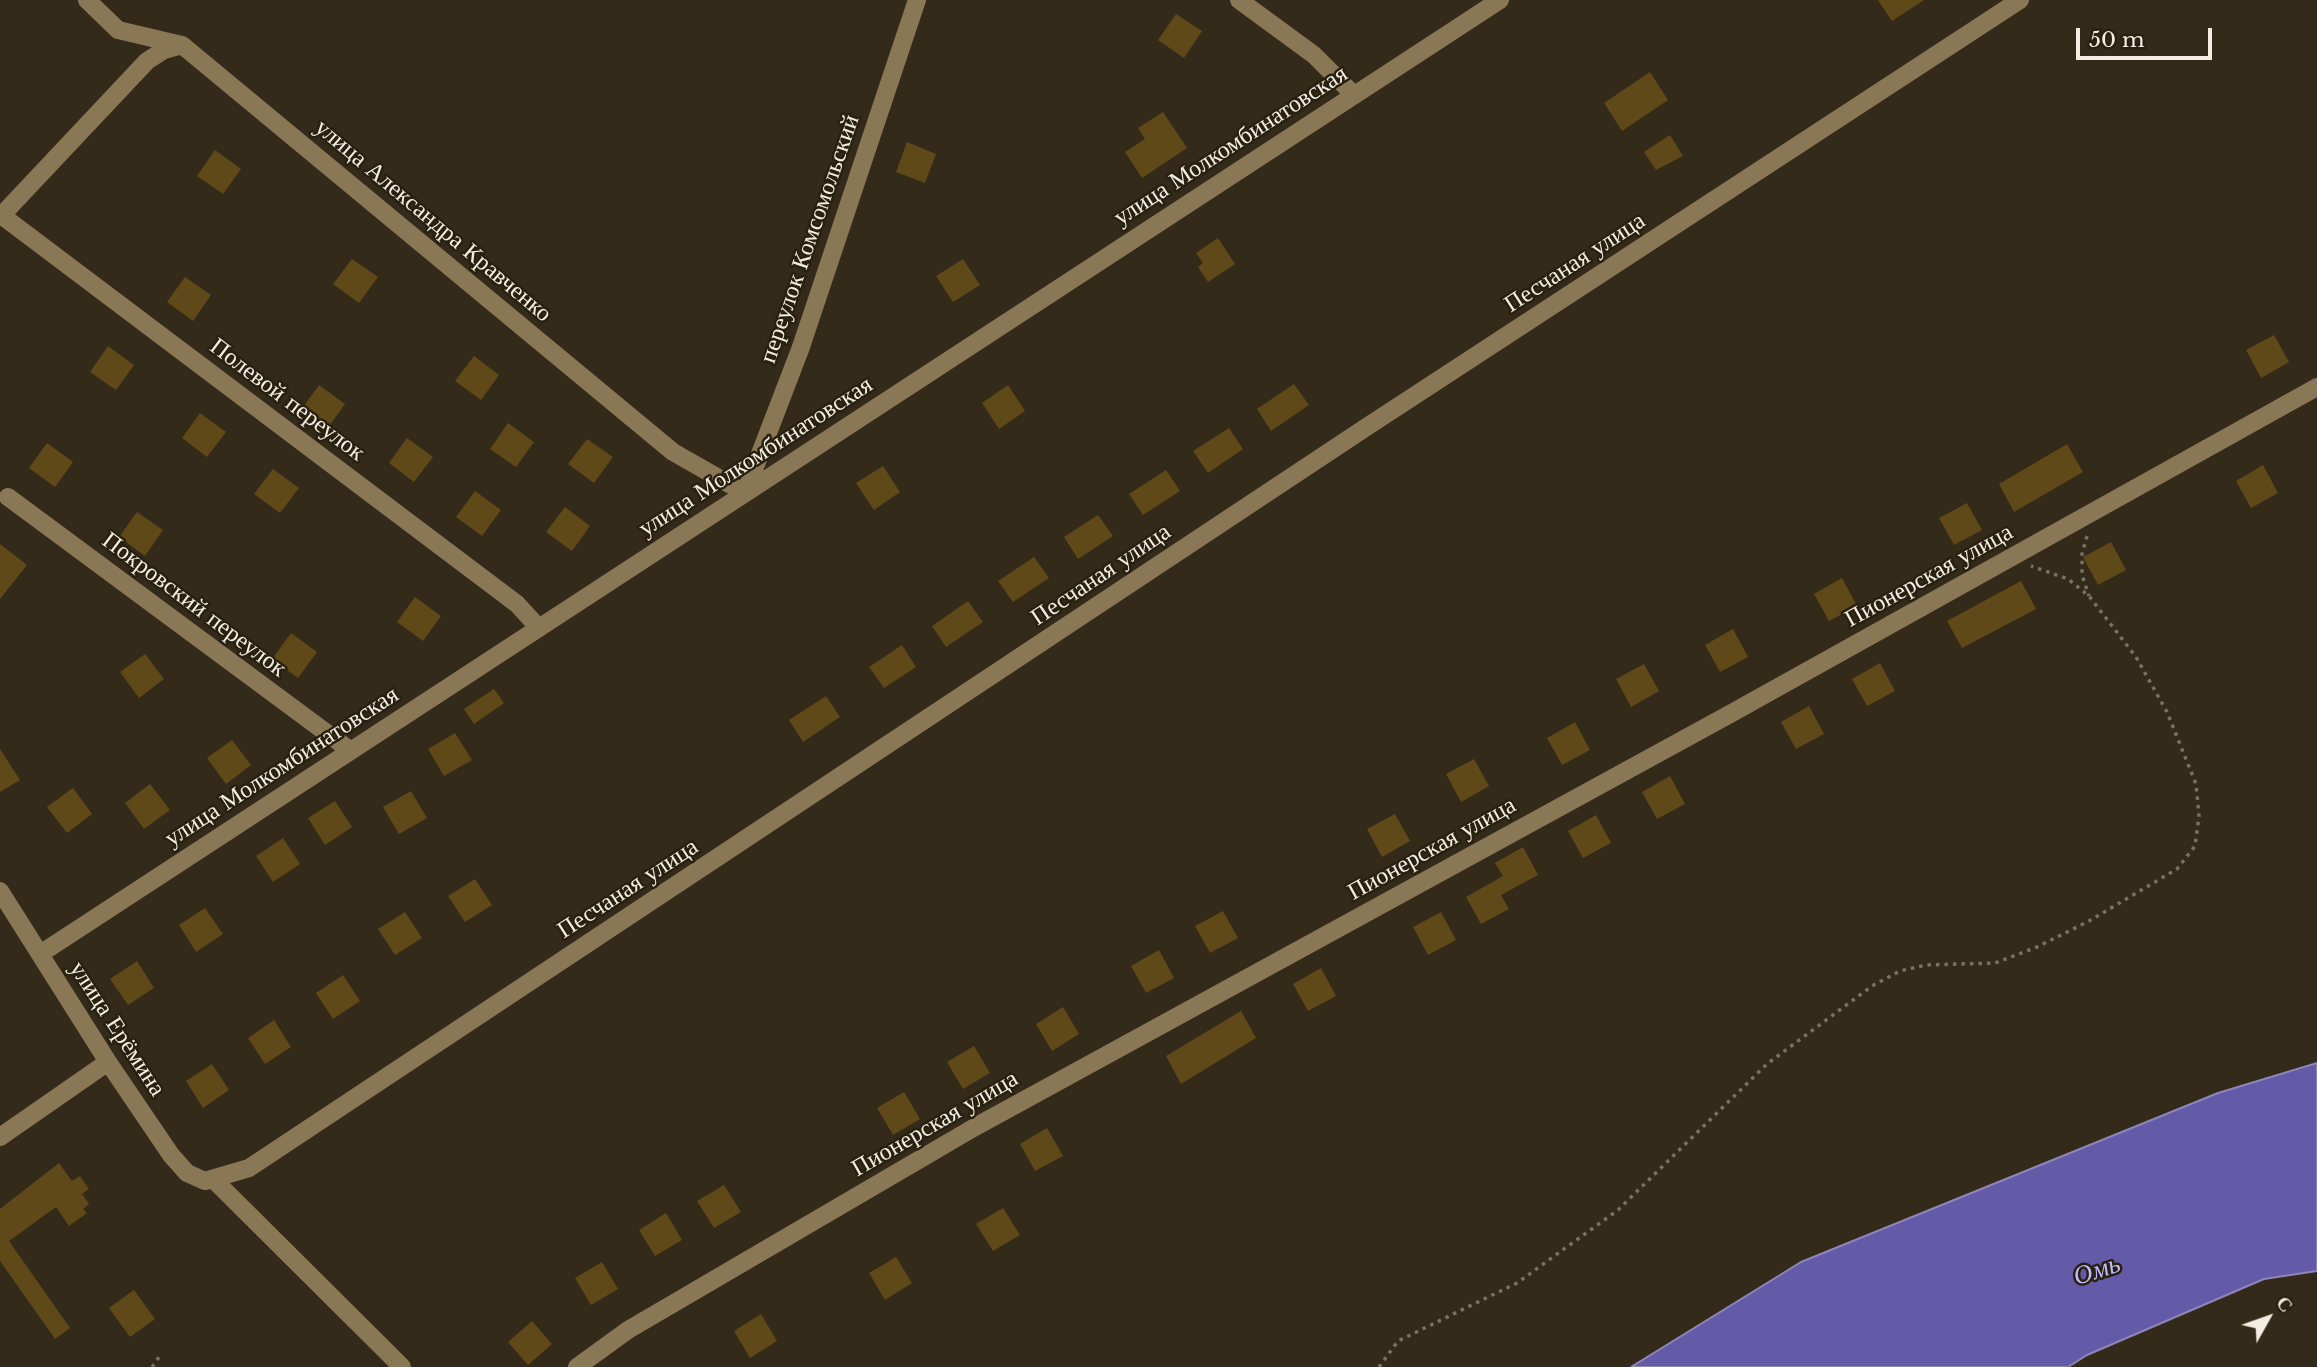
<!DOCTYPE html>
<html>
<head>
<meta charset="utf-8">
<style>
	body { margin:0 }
	#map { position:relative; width:2317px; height:1367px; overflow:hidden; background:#332a1a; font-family:"Libre Baskerville",serif }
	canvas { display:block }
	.north { position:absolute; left:2233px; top:1283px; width:70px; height:70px; -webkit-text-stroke:5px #292110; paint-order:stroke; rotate:50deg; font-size:19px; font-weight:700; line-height:28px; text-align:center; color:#f3ede3 }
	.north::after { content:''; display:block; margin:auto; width:24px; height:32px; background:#f3ede3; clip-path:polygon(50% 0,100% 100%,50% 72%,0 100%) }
	.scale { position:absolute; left:2076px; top:28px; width:136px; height:32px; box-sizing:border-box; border:4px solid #f3ede3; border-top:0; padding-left:9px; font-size:21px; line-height:24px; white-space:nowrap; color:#f3ede3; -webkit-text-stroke:5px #292110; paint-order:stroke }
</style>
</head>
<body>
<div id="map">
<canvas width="2317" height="1367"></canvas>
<div class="north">С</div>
<div class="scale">50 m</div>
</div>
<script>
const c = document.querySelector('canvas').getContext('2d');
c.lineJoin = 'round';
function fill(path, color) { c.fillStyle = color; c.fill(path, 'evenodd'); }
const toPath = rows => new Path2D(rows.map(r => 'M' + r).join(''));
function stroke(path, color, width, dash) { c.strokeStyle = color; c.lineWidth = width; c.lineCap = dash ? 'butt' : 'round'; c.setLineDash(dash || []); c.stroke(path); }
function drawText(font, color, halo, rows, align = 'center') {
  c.font = font + ' "Libre Baskerville",serif'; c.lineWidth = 5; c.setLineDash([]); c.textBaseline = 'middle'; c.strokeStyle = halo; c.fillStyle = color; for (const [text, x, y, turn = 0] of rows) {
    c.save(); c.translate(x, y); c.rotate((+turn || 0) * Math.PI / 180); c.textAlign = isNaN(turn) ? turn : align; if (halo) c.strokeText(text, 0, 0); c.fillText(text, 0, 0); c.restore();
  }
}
const water = toPath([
	[2317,1063,2317,1271,2264,1279,2087,1355,2068,1367,1631,1367,1801,1262,2218,1093,2317,1063]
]);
fill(water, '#635aa8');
stroke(water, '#8e86ba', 2);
fill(toPath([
	[1878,0,1924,0,1892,21],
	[1176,14,1202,31,1184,58,1158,40],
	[1650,72,1668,100,1622,131,1604,103],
	[1163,112,1187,148,1142,178,1125,152,1145,139,1138,128],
	[1670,135,1683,156,1656,170,1644,152],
	[907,142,936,154,925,183,896,172],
	[215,150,241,169,223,194,197,176],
	[1218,238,1235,264,1208,282,1198,267,1203,263,1196,253],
	[352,259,378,277,359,303,333,284],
	[963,259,980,285,953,302,936,276],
	[185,277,211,295,193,321,167,302],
	[2274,335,2289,362,2261,378,2246,350],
	[108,346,134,365,116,390,90,372],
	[474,356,499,375,481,400,455,381],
	[1294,384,1309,405,1271,431,1257,409],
	[319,385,345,404,327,429,301,410],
	[1008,385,1025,411,999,429,982,403],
	[200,413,226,432,207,457,182,438],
	[508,423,534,442,516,467,490,449],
	[1229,428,1243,449,1208,473,1193,451],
	[407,438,433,457,414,482,389,463],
	[587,439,613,457,594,483,568,464],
	[47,443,73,462,55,487,29,468],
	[2067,444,2083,472,2014,512,1999,484],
	[2263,465,2278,493,2251,508,2236,481],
	[883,466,900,492,874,510,856,483],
	[273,469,299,488,280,513,254,494],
	[1166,470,1180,491,1143,515,1129,494],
	[475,491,501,510,482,536,456,517],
	[1967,503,1982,530,1954,545,1939,518],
	[565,507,590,526,572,551,546,532],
	[137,512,163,530,145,556,119,537],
	[1098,515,1113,536,1078,559,1064,537],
	[2111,542,2126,570,2098,585,2083,557],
	[0,544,27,565,0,599],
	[1034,557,1049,578,1013,602,998,581],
	[1842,578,1857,606,1829,621,1814,594],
	[2021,581,2036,609,1962,648,1947,621],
	[415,597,441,616,423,641,397,622],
	[968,601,983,622,946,647,932,626],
	[1733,629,1748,657,1720,672,1705,645],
	[291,633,317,652,298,678,272,659],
	[902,645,916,667,884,688,869,667],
	[145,654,164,679,139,698,120,672],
	[1880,663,1895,691,1867,706,1852,679],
	[1644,664,1659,691,1631,707,1616,679],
	[494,689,504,703,474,724,464,709],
	[826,696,840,717,803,742,789,720],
	[1809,706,1824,734,1796,749,1781,722],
	[1575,722,1590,750,1562,765,1547,738],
	[455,733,472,760,444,776,428,749],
	[232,740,251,765,226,784,207,758],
	[0,749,20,780,0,792],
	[1474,759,1489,786,1461,802,1446,774],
	[1670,776,1685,804,1657,819,1642,792],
	[150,784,170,810,144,829,125,803],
	[73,788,92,814,67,833,47,807],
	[411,791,427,818,399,834,383,807],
	[335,801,352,827,325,845,308,818],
	[1395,814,1410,841,1382,857,1367,829],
	[1596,815,1611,843,1583,858,1568,831],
	[283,838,300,864,273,882,256,856],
	[1523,847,1538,875,1501,895,1509,909,1481,924,1466,897,1503,876,1495,863],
	[475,879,492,905,465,922,448,896],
	[205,908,223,934,196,952,179,925],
	[1223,911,1238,938,1210,953,1195,926],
	[405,912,422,938,395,955,378,929],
	[1441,912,1456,940,1428,955,1413,927],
	[1159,950,1174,978,1146,993,1131,966],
	[137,961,154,988,128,1005,110,979],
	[1321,968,1336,996,1308,1011,1293,984],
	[343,975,360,1001,333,1019,316,993],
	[1063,1007,1079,1034,1052,1051,1036,1024],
	[1241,1011,1256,1038,1181,1084,1166,1056],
	[274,1020,291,1047,265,1064,248,1038],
	[974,1046,990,1073,963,1089,947,1062],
	[212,1064,229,1090,203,1108,186,1081],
	[904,1092,920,1119,893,1135,877,1108],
	[1047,1128,1063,1156,1035,1171,1020,1144],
	[59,1163,72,1181,80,1176,89,1189,82,1194,89,1204,83,1209,87,1213,69,1226,56,1207,9,1241,70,1328,55,1339,0,1261,0,1209],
	[724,1185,741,1212,714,1228,697,1201],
	[1003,1208,1020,1235,993,1251,976,1224],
	[666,1213,682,1240,655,1256,639,1230],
	[896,1257,912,1283,885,1300,869,1273],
	[602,1262,618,1289,591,1305,575,1278],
	[134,1290,155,1319,130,1337,109,1308],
	[761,1314,777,1341,750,1358,734,1331],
	[532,1321,552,1344,528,1365,508,1342]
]), '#604918');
stroke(toPath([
	[2087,536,2082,554,2082,575,2089,596],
	[152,1367,159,1357],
	[1379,1367,1398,1341,1517,1283,1618,1210,1767,1064,1872,986,1900,971,1926,965,1995,963,2037,947,2089,921,2177,869,2195,846,2199,816,2196,784,2167,712,2136,657,2089,596,2068,579,2031,566]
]), '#797163', 3.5, [3.5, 5]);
stroke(toPath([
	[87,0,118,30,182,45,673,452,745,493,801,347,917,0],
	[1239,0,1314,55,1354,95],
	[1,215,517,604,539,628],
	[0,217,147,61,164,50,182,45],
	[8,497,351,751],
	[0,891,108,1062,171,1155,187,1173,205,1181,249,1168,1365,428,2020,0],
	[40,954,1500,0],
	[0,1137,108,1062],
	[214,1180,402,1367],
	[577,1367,628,1330,975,1127,1730,714,2317,387]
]), '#8a7755', 18);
drawText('24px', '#f3ede3', '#292110', [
	["улица Молкомбинатовская",1231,146,-33],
	["улица Александра Кравченко",433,221,40],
	["переулок Комсомольский",810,239,-71],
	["Песчаная улица",1575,263,-33],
	["Полевой переулок",287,400,37],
	["улица Молкомбинатовская",756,457,-33],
	["Песчаная улица",1101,575,-34],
	["Пионерская улица",1929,576,-29],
	["Покровский переулок",194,605,37],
	["улица Молкомбинатовская",282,767,-33],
	["Пионерская улица",1432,849,-29],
	["Песчаная улица",628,889,-33],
	["улица Ерёмина",117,1029,57],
	["Пионерская улица",935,1124,-30]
]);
drawText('italic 26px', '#bfbcfd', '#292110', [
	["Омь",2097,1271,-18]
]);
</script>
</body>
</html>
